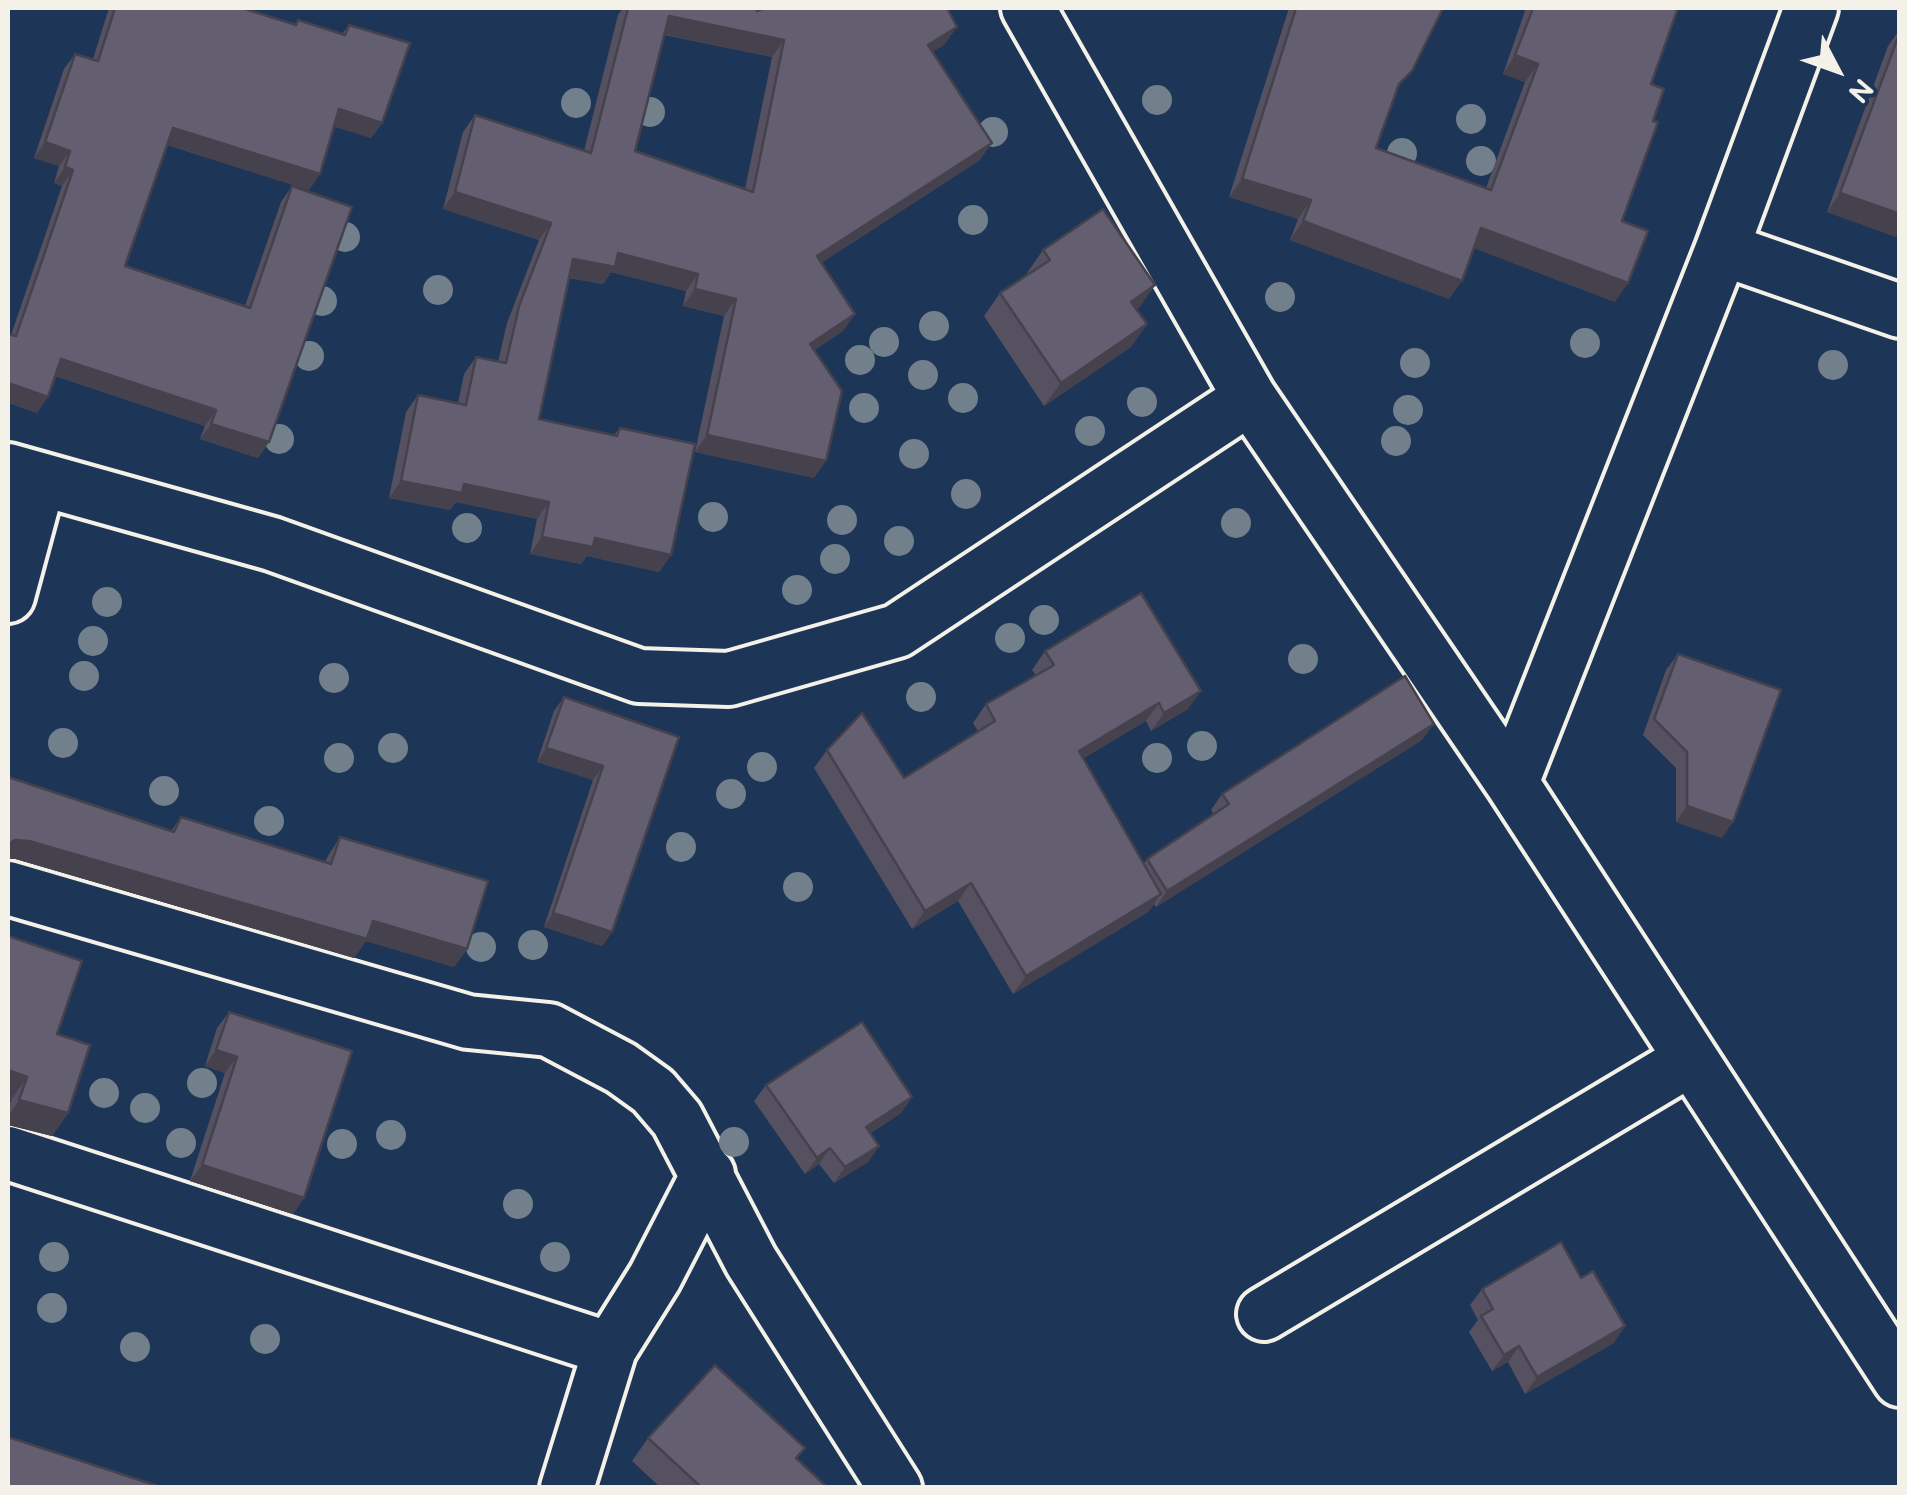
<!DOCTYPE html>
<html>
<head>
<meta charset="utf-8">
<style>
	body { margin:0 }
	#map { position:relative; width:1907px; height:1495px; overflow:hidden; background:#1d3557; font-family:"Balsamiq Sans",sans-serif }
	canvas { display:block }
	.frame { position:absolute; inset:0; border:10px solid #f4f1e8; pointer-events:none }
	.north { position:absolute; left:1787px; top:20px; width:100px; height:100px; -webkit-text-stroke:8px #1d3557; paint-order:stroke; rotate:131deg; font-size:28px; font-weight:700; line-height:40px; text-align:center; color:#f4f1e8 }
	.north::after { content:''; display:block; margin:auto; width:35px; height:45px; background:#f4f1e8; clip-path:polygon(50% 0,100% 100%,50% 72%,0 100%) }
</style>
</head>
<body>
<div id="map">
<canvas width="1907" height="1495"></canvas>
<div class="frame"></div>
<div class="north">N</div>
</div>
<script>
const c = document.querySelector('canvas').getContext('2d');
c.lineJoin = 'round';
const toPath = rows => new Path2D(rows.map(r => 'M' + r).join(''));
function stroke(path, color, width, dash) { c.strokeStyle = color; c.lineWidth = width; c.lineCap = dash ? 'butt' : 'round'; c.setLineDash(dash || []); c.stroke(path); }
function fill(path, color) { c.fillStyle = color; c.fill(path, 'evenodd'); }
const street = toPath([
	[1028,8,1250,398,1512,783,1900,1380],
	[1722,249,1900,311],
	[8,470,272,544,639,676,729,679,897,631,1250,398],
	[8,596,39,481],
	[1512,783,1722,249,1811,8],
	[8,888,468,1022,549,1030,621,1068,653,1091,677,1119,751,1261,895,1488],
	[8,1153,610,1349],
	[1264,1314,1691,1059],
	[567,1488,610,1349,655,1277,708,1174]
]);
stroke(street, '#f4f1e8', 60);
stroke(street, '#1d3557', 52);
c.fillStyle = '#72808c';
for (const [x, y] of [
	[1157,100],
	[576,103],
	[650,112],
	[1471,119],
	[993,132],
	[1402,153],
	[1481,161],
	[973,220],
	[345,237],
	[438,290],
	[1280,297],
	[322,301],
	[934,326],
	[884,342],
	[1585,343],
	[309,356],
	[860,360],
	[1415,363],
	[1833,365],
	[923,375],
	[963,398],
	[1142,402],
	[864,408],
	[1408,410],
	[1090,431],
	[279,439],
	[1396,441],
	[914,454],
	[966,494],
	[713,517],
	[842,520],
	[1236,523],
	[467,528],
	[899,541],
	[835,559],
	[797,590],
	[107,602],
	[1044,620],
	[1010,638],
	[93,641],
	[1303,659],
	[84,676],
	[334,678],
	[921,697],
	[63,743],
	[1202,746],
	[393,748],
	[339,758],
	[1157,758],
	[762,767],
	[164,791],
	[731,794],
	[269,821],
	[681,847],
	[798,887],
	[533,945],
	[481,947],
	[202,1083],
	[104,1093],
	[145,1108],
	[391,1135],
	[734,1142],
	[181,1143],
	[342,1144],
	[518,1204],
	[54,1257],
	[555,1257],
	[52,1308],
	[265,1339],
	[135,1347]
]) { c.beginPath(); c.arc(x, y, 15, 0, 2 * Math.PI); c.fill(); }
fill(toPath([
	[109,8,242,8,295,24,298,20,342,34,349,25,382,123,371,138,334,126,320,174,309,190,167,145,125,266,245,306,281,202,292,186,269,442,258,458,200,439,205,426,55,376,37,413,8,403,8,334,11,335,62,186,54,183,59,166,34,158,64,69,75,54,93,59],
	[623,8,757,8,757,11,945,44,932,52,980,160,821,263,855,314,843,331,814,350,814,478,695,452,724,316,683,306,686,291,611,272,603,284,569,278,539,419,614,435,620,428,671,555,659,572,587,556,581,564,530,554,537,519,456,502,450,510,389,498,406,412,418,395,458,403,464,374,476,357,498,362,507,323,539,240,443,209,463,132,475,115,584,151,618,15],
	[664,35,772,57,745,189,635,151],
	[1289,8,1443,8,1396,92,1376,148,1486,188,1525,82,1503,74,1526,8,1678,8,1651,84,1653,121,1622,221,1615,302,1474,248,1449,299,1290,240,1298,219,1229,197],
	[1900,29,1900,237,1899,238,1827,212,1888,46],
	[1043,250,1155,285,1137,310,1147,324,1131,347,1044,406,984,316,1000,293,1028,275,1027,273],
	[1045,651,1188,709,1151,731,1146,721,1083,758,1143,864,1147,859,1214,815,1211,810,1222,794,1422,740,1156,907,1154,904,1148,912,1013,994,958,901,912,929,814,768,827,750,904,778,978,731,973,723,986,704,1036,675,1032,670],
	[1678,654,1722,838,1676,822,1676,768,1643,735,1666,670],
	[564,697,679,737,612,932,602,946,544,927,593,780,537,762,554,711],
	[8,777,171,831,181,817,325,862,328,856,340,837,467,949,454,967,366,941,354,958,16,859,8,859],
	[229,1012,304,1198,293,1214,190,1181,225,1073,205,1066,217,1028],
	[57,1034,68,1113,52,1136,8,1125,8,1110,11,1100,8,1099],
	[766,1085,912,1097,901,1113,871,1133,879,1146,868,1162,834,1183,819,1164,805,1174,754,1101],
	[1482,1289,1614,1343,1525,1394,1508,1362,1492,1371,1469,1332,1478,1320,1470,1305],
	[648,1438,805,1448,797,1459,828,1488,661,1488,632,1461]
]), '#555160');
fill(toPath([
	[669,16,784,40,772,57,657,33],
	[957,27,945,44,916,62,928,45],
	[1515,55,1538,64,1525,82,1503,74],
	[339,109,382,123,371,138,328,125],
	[173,128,320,174,309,190,162,143],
	[45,142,70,151,59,166,34,158],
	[992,143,980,160,805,273,817,256],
	[65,167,73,170,62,186,54,183],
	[1242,179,1311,200,1298,219,1229,197],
	[455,192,551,223,539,240,443,209],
	[1840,193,1900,214,1899,238,1827,212],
	[1303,221,1462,281,1449,299,1290,240],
	[1481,228,1628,283,1615,302,1468,246],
	[618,253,698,274,686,291,611,272,603,284,561,276,573,259],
	[1155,285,1139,308,1115,325,1131,302],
	[695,289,736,299,724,316,683,306],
	[855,314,843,331,798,361,810,344],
	[1147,324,1131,347,1044,406,1061,383],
	[61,359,216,410,205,426,50,374],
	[8,383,48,397,37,413,8,403],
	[211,424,269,442,258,458,200,439],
	[707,435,826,461,814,478,695,452],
	[401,481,464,484,549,502,537,519,456,502,450,510,389,498],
	[542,537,595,538,671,555,659,572,587,556,581,564,530,554],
	[1201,691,1188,709,1151,731,1164,713],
	[1159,703,1146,721,1066,769,1079,751],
	[1434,724,1422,740,1156,907,1167,891],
	[546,748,603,766,593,780,537,762],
	[1687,806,1733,822,1722,838,1676,822],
	[15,840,29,841,373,921,467,949,454,967,366,941,354,958,16,859,8,859,8,844],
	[971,883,958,901,912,929,925,911],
	[1161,894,1148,912,1013,994,1026,976],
	[553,913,612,932,602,946,544,927],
	[216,1050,237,1057,225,1073,205,1066],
	[8,1070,27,1077,11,1100,8,1099],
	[912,1097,901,1113,855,1143,866,1127],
	[19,1100,68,1113,52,1136,8,1125,8,1117],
	[879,1146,868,1162,834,1183,845,1167],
	[830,1148,819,1164,805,1174,817,1158],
	[202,1165,304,1198,293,1214,190,1181],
	[1625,1326,1614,1343,1525,1394,1537,1377],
	[1519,1346,1508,1362,1492,1371,1504,1355]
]), '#45424e');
const building = toPath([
	[115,8,242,8,296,25,298,20,345,35,349,25,410,43,382,123,339,109,320,174,173,128,125,266,250,308,292,186,352,207,269,442,211,424,216,410,61,359,48,397,8,383,8,334,16,336,73,170,65,167,70,151,45,142,75,54,98,61,115,8],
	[628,8,757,8,757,11,764,8,947,8,957,27,928,45,992,143,817,256,855,314,810,344,842,391,826,461,707,435,736,299,695,289,698,274,618,253,615,267,573,259,539,419,617,436,620,428,695,444,671,555,595,538,593,547,542,537,549,502,464,484,462,493,401,481,418,395,466,405,476,357,506,363,519,306,551,223,455,192,475,115,591,153,628,8],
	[669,16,784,40,753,192,635,151,669,16],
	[1296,8,1443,8,1412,71,1399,84,1376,148,1491,190,1538,64,1515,55,1533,8,1678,8,1651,84,1664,89,1653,121,1658,122,1622,221,1648,231,1628,283,1481,228,1462,281,1303,221,1311,200,1242,179,1296,8],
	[1900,32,1900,214,1840,193,1900,32],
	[1103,209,1155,285,1131,302,1147,324,1061,383,1000,293,1050,260,1043,250,1103,209],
	[1141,593,1201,691,1164,713,1159,703,1079,751,1161,894,1026,976,971,883,925,911,827,750,862,713,904,778,995,721,986,704,1054,665,1045,651,1141,593],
	[1678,654,1781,690,1733,822,1687,806,1687,752,1654,719,1678,654],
	[1405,676,1434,724,1167,891,1147,859,1229,804,1222,794,1405,676],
	[564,697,679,737,612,932,553,913,603,766,546,748,564,697],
	[8,777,174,832,181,817,331,864,340,837,488,881,467,949,373,921,367,939,29,841,15,840,8,844,8,777],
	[8,936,82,961,57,1034,90,1045,68,1113,19,1100,27,1077,8,1070,8,936],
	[229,1012,352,1051,304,1198,202,1165,237,1057,216,1050,229,1012],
	[862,1022,912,1097,866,1127,879,1146,845,1167,830,1148,817,1158,766,1085,862,1022],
	[1561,1242,1581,1278,1593,1271,1625,1326,1537,1377,1519,1346,1504,1355,1481,1316,1493,1309,1482,1289,1561,1242],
	[715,1365,805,1448,796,1458,828,1488,702,1488,648,1438,715,1365],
	[8,1437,164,1488,8,1488,8,1437]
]);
fill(building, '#635e70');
stroke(building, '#45424e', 2.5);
</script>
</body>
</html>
